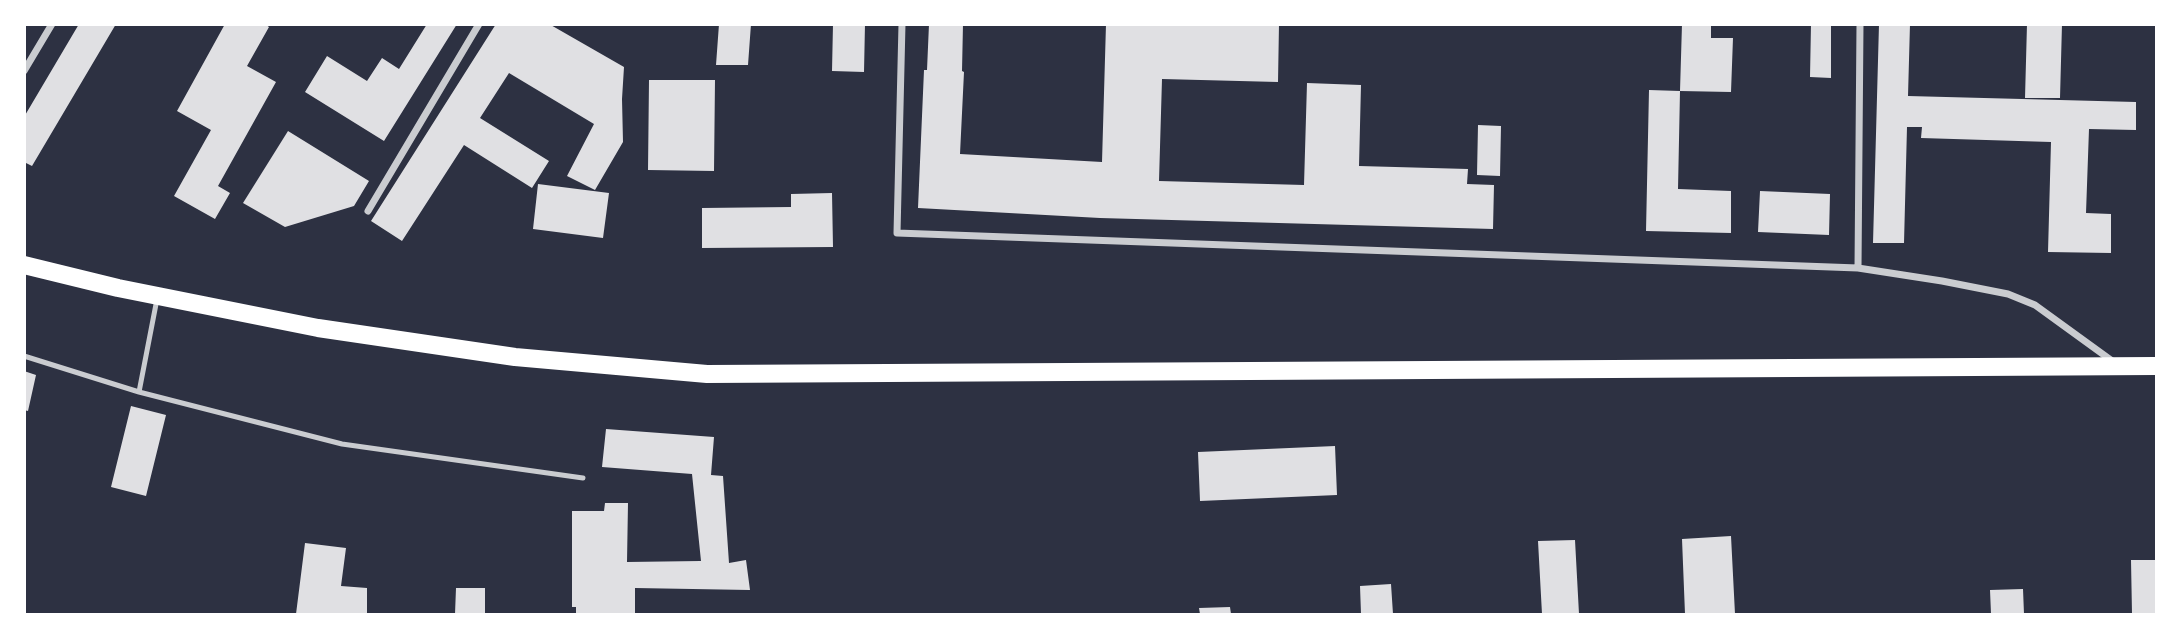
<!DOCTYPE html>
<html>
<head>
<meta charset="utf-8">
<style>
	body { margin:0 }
	#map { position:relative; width:2181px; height:639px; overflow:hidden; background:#2d3142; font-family:"Asap Condensed",sans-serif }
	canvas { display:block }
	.frame { position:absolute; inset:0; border:26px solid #fff; pointer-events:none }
</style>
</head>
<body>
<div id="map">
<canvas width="2181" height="639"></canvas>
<div class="frame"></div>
</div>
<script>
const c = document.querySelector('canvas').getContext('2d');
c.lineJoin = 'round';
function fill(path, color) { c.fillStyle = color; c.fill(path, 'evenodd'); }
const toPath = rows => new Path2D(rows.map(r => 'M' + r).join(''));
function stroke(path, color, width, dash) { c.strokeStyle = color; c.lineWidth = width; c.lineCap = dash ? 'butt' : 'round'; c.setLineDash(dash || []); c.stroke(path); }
fill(toPath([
	[79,24,116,24,32,166,24,162,24,117],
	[225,24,265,24,269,27,247,66,276,82,218,186,230,193,215,219,174,196,211,130,177,111],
	[427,24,457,24,384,141,305,92,327,56,367,81,382,58,399,69],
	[496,24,549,24,624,67,622,99,623,142,595,190,567,176,594,124,509,73,480,118,549,161,532,188,464,145,402,241,371,221],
	[719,24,751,24,748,65,716,65],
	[833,24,865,24,864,72,832,71],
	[929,24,963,24,962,71,964,72,960,154,1102,162,1106,24,1279,24,1278,82,1162,79,1159,181,1304,185,1307,83,1361,85,1359,166,1468,169,1467,184,1494,185,1493,229,1100,218,918,208,924,70,927,70],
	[1682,24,1711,24,1711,38,1733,38,1731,92,1680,91,1678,189,1731,191,1731,233,1646,231,1649,90,1680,91],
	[1811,24,1831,24,1831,78,1810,77],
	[1879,24,1910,24,1908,96,2136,102,2136,130,2089,129,2086,213,2111,214,2111,253,2048,252,2051,142,1921,138,1922,127,1907,127,1904,243,1873,243],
	[2027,24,2062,24,2060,98,2025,98],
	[649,80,715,80,714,171,648,170],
	[1478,125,1501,126,1500,176,1477,175],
	[288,131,369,181,354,206,285,227,243,203],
	[538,184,609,193,603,238,533,229],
	[1760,191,1830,194,1829,235,1758,232],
	[832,193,833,247,702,248,702,208,791,207,791,194],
	[24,371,36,375,28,411,24,410],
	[131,406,166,415,146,496,111,487],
	[606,429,714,437,711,475,723,476,729,563,746,560,750,590,635,588,635,614,576,614,576,607,572,607,572,511,604,511,605,503,628,503,627,562,701,561,692,474,602,467],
	[1335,446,1337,495,1200,501,1198,452],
	[1731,536,1735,614,1685,614,1682,539],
	[1575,540,1579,614,1542,614,1538,541],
	[305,543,346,548,341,586,367,588,367,614,296,614],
	[2131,560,2156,560,2156,614,2132,614],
	[1391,584,1393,614,1361,614,1360,586],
	[456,588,485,588,485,614,455,614],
	[2023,589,2024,614,1991,614,1990,590],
	[1230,607,1231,614,1200,614,1199,608]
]), '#e0e0e3');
stroke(toPath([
	[24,356,139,392,342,444,583,478],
	[139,392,157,299]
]), '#caccd0', 5);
stroke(toPath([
	[902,24,897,233,1858,268,1942,281,2008,294,2035,305,2115,363],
	[24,71,52,24],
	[368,211,479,24],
	[1858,268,1860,24]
]), '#caccd0', 7);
stroke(toPath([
	[24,265,118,288,318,328,515,357,707,374,2156,366]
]), '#fff', 18);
</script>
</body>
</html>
